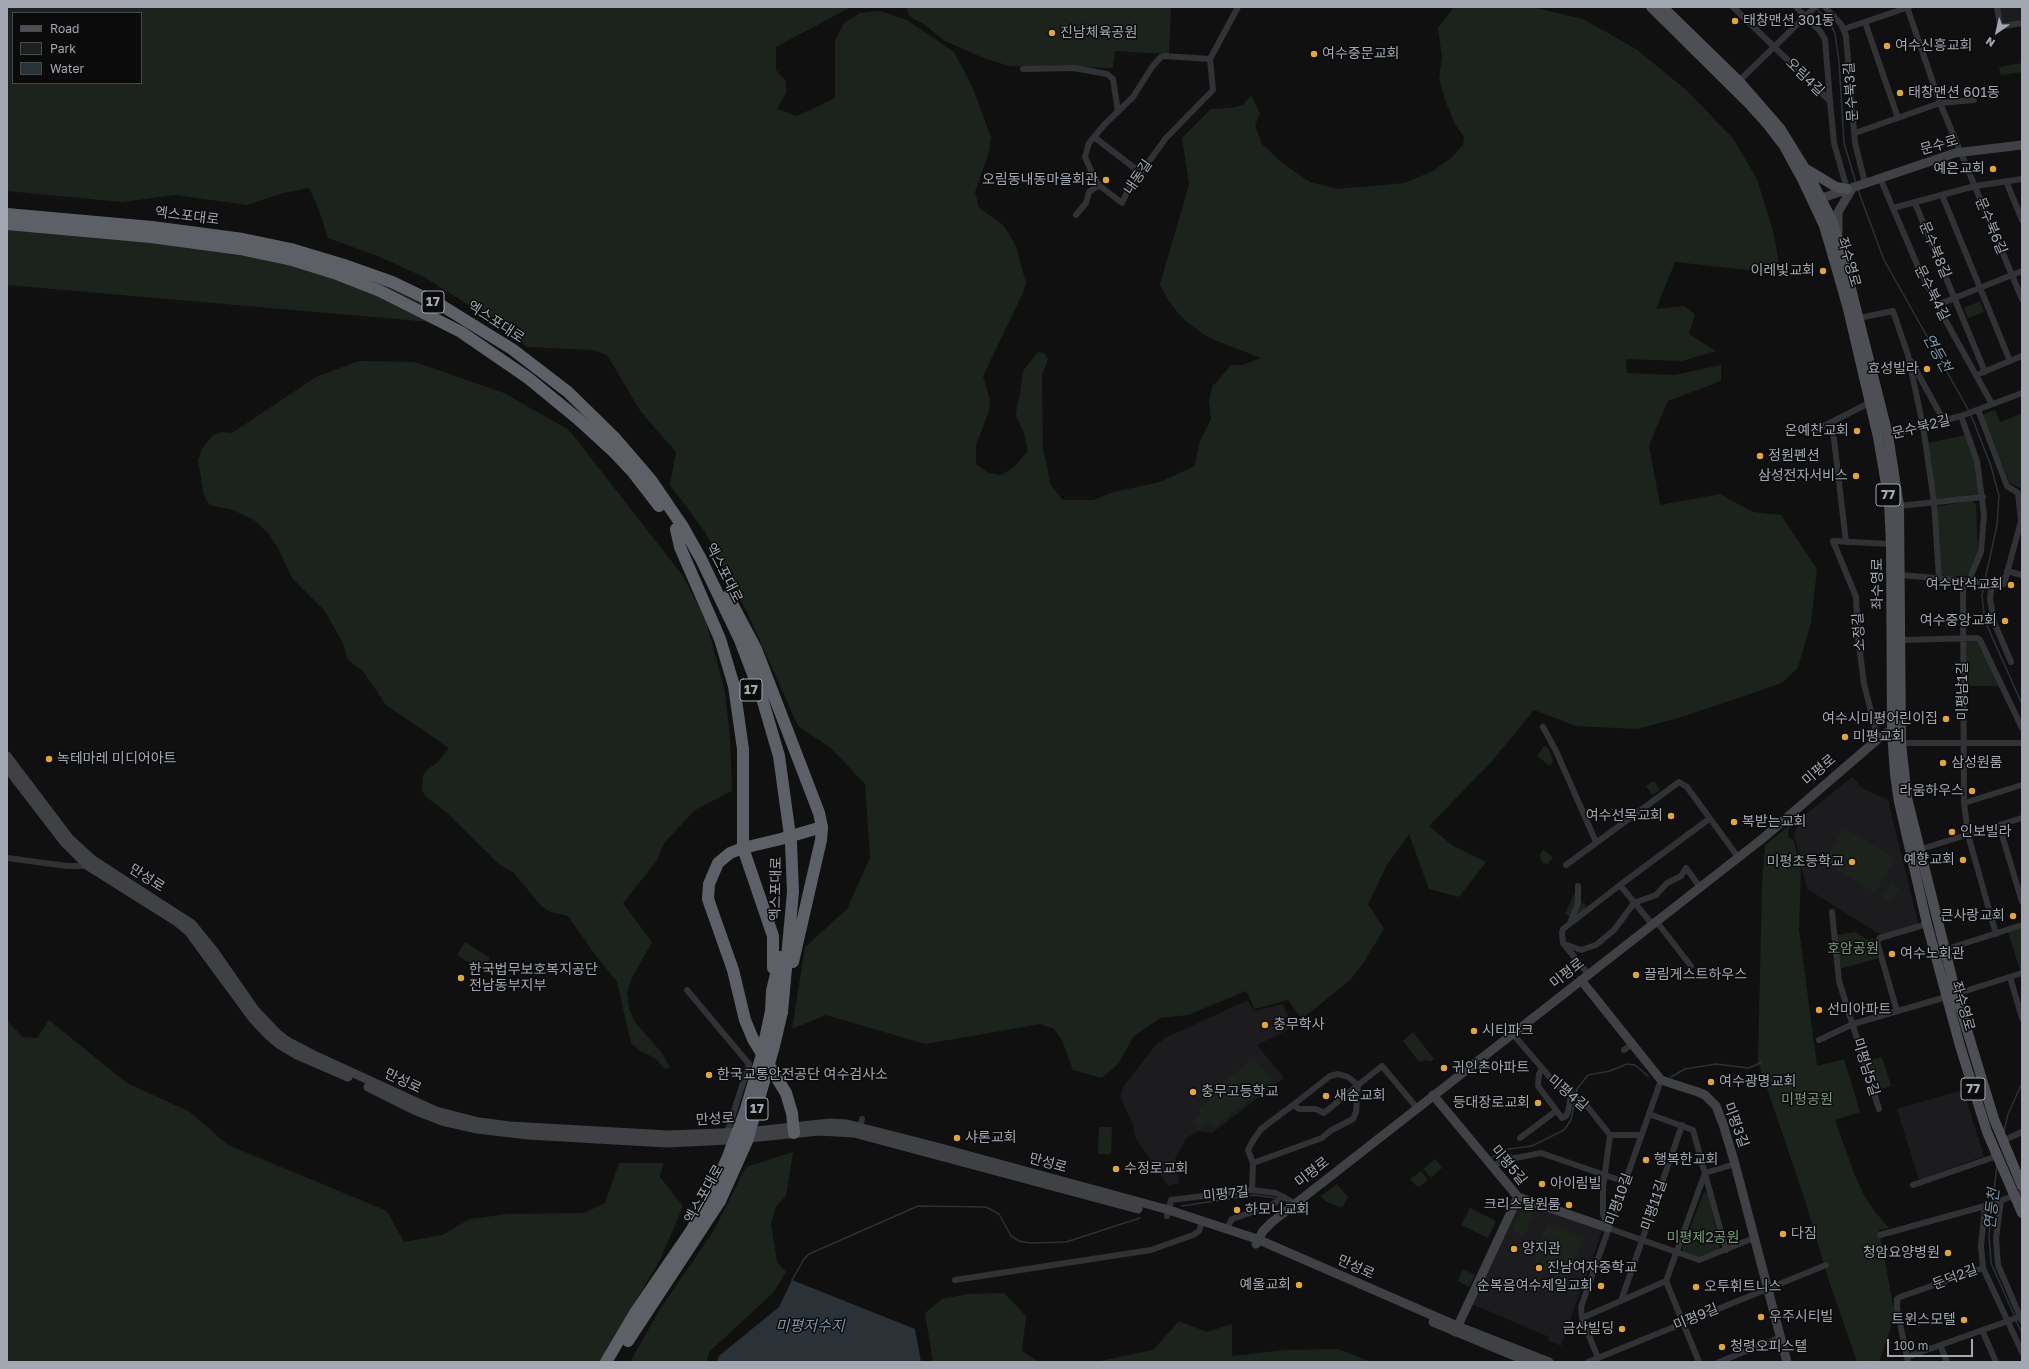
<!DOCTYPE html>
<html>
<head>
<meta charset="utf-8">
<style>
	body { margin:0 }
	#map { position:relative; width:2029px; height:1369px; overflow:hidden; background:#101011; font-family:"Golos Text",sans-serif }
	canvas { display:block }
	.frame { position:absolute; inset:0; border:8px solid #a2a7b1; pointer-events:none }
	.legend { position:absolute; left:12px; top:12px; width:130px; height:72px; box-sizing:border-box; background:#0b0b0c; border:1px solid #47494e; margin:0; padding:5px 7px; list-style:none; font-size:12px; color:#a2a7b1 }
	.legend li { display:flex; align-items:center; gap:8px; height:20px }
	.legend b { width:20px; border:1px solid #47494e }
	.north { position:absolute; left:1977px; top:12px; width:40px; height:40px; -webkit-text-stroke:3px #0b0b0c; paint-order:stroke; rotate:214deg; font-size:11px; font-weight:700; line-height:16px; text-align:center; color:#a2a7b1 }
	.north::after { content:''; display:block; margin:auto; width:14px; height:18px; background:#a2a7b1; clip-path:polygon(50% 0,100% 100%,50% 72%,0 100%) }
	.scale { position:absolute; left:1887px; top:1339px; width:86px; height:18px; box-sizing:border-box; border:2px solid #a2a7b1; border-top:0; padding-left:5px; font-size:12px; line-height:14px; white-space:nowrap; color:#a2a7b1; -webkit-text-stroke:3px #0b0b0c; paint-order:stroke }
</style>
</head>
<body>
<div id="map">
<canvas width="2029" height="1369"></canvas>
<div class="frame"></div>
<ul class="legend">
<li><b style="height:5px;background:#4d4f54"></b>Road</li>
<li><b style="height:11px;background:#1c231d"></b>Park</li>
<li><b style="height:11px;background:#2a3238"></b>Water</li>
</ul>
<div class="north">N</div>
<div class="scale">100 m</div>
</div>
<script>
const c = document.querySelector('canvas').getContext('2d');
c.lineJoin = 'round';
function fill(path, color) { c.fillStyle = color; c.fill(path, 'evenodd'); }
const toPath = rows => new Path2D(rows.map(r => 'M' + r).join(''));
function stroke(path, color, width, dash) { c.strokeStyle = color; c.lineWidth = width; c.lineCap = dash ? 'butt' : 'round'; c.setLineDash(dash || []); c.stroke(path); }
function drawText(font, color, halo, rows, align = 'center') {
  c.font = font + ' "Golos Text","Noto Sans KR",sans-serif'; c.lineWidth = 3; c.setLineDash([]); c.textBaseline = 'middle'; c.strokeStyle = halo; c.fillStyle = color; for (const [text, x, y, turn = 0] of rows) {
    c.save(); c.translate(x, y); c.rotate((+turn || 0) * Math.PI / 180); c.textAlign = isNaN(turn) ? turn : align; if (halo) c.strokeText(text, 0, 0); c.fillText(text, 0, 0); c.restore();
  }
}
fill(toPath([
	[1999,7,2022,7,2022,21,2002,23],
	[1852,777,1862,788,1888,800,1918,922,1916,925,1881,935,1807,889,1794,834,1800,819],
	[1248,1000,1254,1011,1283,1004,1293,1027,1257,1045,1284,1078,1212,1133,1198,1131,1186,1138,1175,1159,1179,1183,1168,1186,1135,1137,1133,1124,1120,1097,1123,1087,1155,1046,1165,1038],
	[1963,1090,1984,1156,1919,1180,1897,1109],
	[1520,1200,1602,1231,1561,1346,1548,1340,1549,1337,1472,1304]
]), '#1c1c1e');
fill(toPath([
	[7,7,851,7,776,47,776,70,786,81,786,93,777,109,797,116,835,98,835,40,844,23,860,13,880,11,907,20,954,52,972,86,991,137,989,152,975,192,979,208,1003,225,1016,246,1026,283,1022,295,983,376,990,400,989,411,976,445,976,464,988,473,1001,475,1014,467,1028,451,1024,433,1016,416,1017,405,1020,394,1023,371,1038,352,1044,353,1048,359,1042,375,1043,449,1051,485,1063,500,1093,500,1114,492,1160,482,1195,466,1199,443,1211,419,1209,401,1212,387,1231,365,1243,365,1261,358,1214,340,1203,334,1181,317,1167,298,1160,284,1189,185,1182,138,1211,109,1230,108,1243,105,1251,95,1260,114,1255,125,1262,144,1281,162,1310,182,1338,189,1404,183,1433,171,1451,158,1463,145,1464,137,1455,124,1445,100,1439,78,1442,58,1438,28,1454,7,1532,7,1583,19,1636,49,1685,89,1732,137,1757,179,1773,231,1780,268,1766,272,1675,262,1656,309,1684,306,1695,314,1689,334,1716,351,1682,361,1626,359,1627,373,1674,375,1721,365,1721,381,1668,401,1649,445,1660,505,1720,494,1753,512,1781,515,1817,569,1811,623,1798,667,1782,683,1682,717,1637,729,1576,726,1534,710,1493,760,1429,826,1452,845,1486,862,1459,897,1429,889,1409,834,1387,865,1368,904,1384,929,1362,965,1350,980,1302,1019,1288,1000,1255,1009,1246,991,1188,1015,1160,1018,1134,1036,1118,1064,1102,1078,1073,1070,1062,1040,1054,1029,1041,1024,925,1044,826,1015,792,1029,805,947,847,909,870,858,865,784,831,748,798,726,747,612,705,532,670,485,676,452,641,412,607,355,593,350,527,347,488,317,424,277,380,257,328,238,319,210,309,188,283,193,247,205,175,195,122,202,7,191],
	[13,13,141,13,141,83,13,83],
	[906,7,1171,7,1169,54,1115,51,1113,68,1010,66,986,59,945,41,922,23,910,17],
	[2022,63,2022,72,2001,75,1999,67],
	[7,225,187,243,368,275,428,305,442,323,7,285],
	[1980,301,1984,312,1968,318,1964,308],
	[359,361,415,362,504,393,569,430,683,576,706,621,725,691,730,737,732,791,695,810,665,842,656,862,623,903,652,942,631,980,627,992,629,1008,635,1022,662,1053,670,1068,664,1069,656,1059,639,1050,631,1043,617,982,594,953,568,916,551,912,542,907,514,873,499,864,445,811,426,797,422,791,423,775,428,769,438,762,449,748,386,705,363,671,348,660,342,641,324,610,292,578,278,548,268,533,254,520,233,510,210,505,204,496,198,460,202,449,213,435,222,432,232,433,316,377],
	[1995,410,2000,422,2020,414,2022,416,2022,489,2010,483,1982,415],
	[1966,435,1974,458,1979,492,1976,495,1938,500,1935,497,1927,443],
	[1972,501,1976,505,1978,555,1967,576,1944,576,1941,573,1936,509,1938,506],
	[1976,641,1980,645,2000,686,1966,686,1966,642],
	[1544,746,1549,749,1553,761,1550,766,1537,756],
	[1654,781,1660,790,1652,795,1646,786],
	[1789,826,1788,837,1794,841,1801,870,1799,929,1817,1066,1844,1059,1860,1112,1835,1120,1855,1176,1864,1195,1875,1212,1889,1228,1879,1230,1895,1315,1879,1362,1857,1362,1828,1278,1804,1197,1758,1062,1762,884,1765,845],
	[1844,828,1895,858,1875,892,1824,863],
	[1543,850,1553,857,1548,864,1542,863,1540,855],
	[1891,883,1899,888,1890,903,1882,898],
	[1574,894,1581,900,1581,903,1585,904,1586,908,1574,918,1565,914],
	[2022,928,2022,970,2020,970,2008,932],
	[1855,932,1868,940,1873,938,1879,958,1840,969,1836,935],
	[465,942,490,958,481,971,457,955],
	[49,1020,127,1083,190,1112,228,1145,387,1211,404,1242,442,1235,470,1219,508,1214,584,1213,605,1203,619,1163,663,1163,660,1177,683,1206,661,1258,600,1362,7,1362,7,1021,23,1037,37,1038],
	[1413,1032,1434,1059,1430,1062,1427,1060,1419,1062,1403,1041],
	[1882,1057,1891,1086,1876,1090,1867,1061],
	[1254,1058,1273,1082,1213,1128,1198,1109,1210,1099,1207,1095],
	[1201,1114,1208,1123,1199,1130,1192,1121],
	[1099,1127,1112,1127,1111,1154,1098,1154],
	[793,1152,786,1196,776,1206,771,1223,777,1262,786,1272,773,1293,710,1351,706,1362,630,1362,660,1309,713,1232,746,1167],
	[1435,1159,1442,1168,1431,1178,1423,1169],
	[1421,1171,1428,1180,1420,1186,1416,1186,1410,1179],
	[1337,1184,1348,1197,1342,1208,1325,1201,1321,1196],
	[1704,1192,1708,1194,1720,1246,1718,1250,1698,1257,1684,1252,1682,1249],
	[1470,1208,1496,1221,1488,1238,1461,1225],
	[1522,1208,1534,1214,1524,1236,1512,1230],
	[1548,1223,1584,1238,1566,1279,1531,1264],
	[1463,1269,1475,1275,1469,1287,1458,1281],
	[1004,1293,1026,1316,1022,1351,1039,1362,933,1362,925,1313,942,1299,968,1294],
	[1179,1321,1207,1332,1232,1324,1232,1356,1286,1350,1338,1349,1371,1362,1095,1362,1153,1350]
]), '#1c231d');
fill(toPath([
	[792,1280,915,1329,921,1362,717,1362,719,1356,779,1307]
]), '#2a3238');
stroke(toPath([
	[1817,9,1831,24,1835,34,1839,61,1844,143,1856,183],
	[1858,190,1884,260,1969,411],
	[1971,415,1991,466,1999,496,1997,525,1985,580],
	[1984,584,1982,596,1985,621,2022,704],
	[1671,1077,1685,1069,1716,1064,1749,1068,1762,1062],
	[1576,1094,1577,1089,1588,1075,1610,1071,1627,1064,1635,1065,1648,1076],
	[2004,1131,2008,1114,2022,1083],
	[1490,1159,1502,1150,1532,1146,1564,1130,1571,1120,1575,1100],
	[1993,1200,1997,1164],
	[1182,1206,1254,1195,1276,1198],
	[1992,1206,1989,1235,1991,1263,2015,1317],
	[792,1280,804,1259,809,1254,918,1206,986,1207,999,1214,1011,1236,1019,1241,1030,1243,1066,1242,1140,1218],
	[2016,1321,2022,1333]
]), '#2a3238', 1.5);
stroke(toPath([
	[1733,7,1830,101,1834,143,1847,189],
	[1796,7,1820,31,1825,39,1830,101],
	[1825,7,1841,24,1846,36,1855,143,1865,183],
	[1907,7,1940,103,2022,299],
	[1997,7,2000,25,2004,26,2022,23],
	[1865,22,1898,118],
	[1844,29,1909,7],
	[1210,59,1164,56,1161,57,1152,67,1133,97,1104,125,1089,143,1085,157,1093,175,1100,186,1122,203,1128,190,1166,138,1213,90,1210,59,1238,7],
	[1023,69,1074,68,1107,74,1113,79,1118,112],
	[1739,81,1815,7],
	[1855,133,1940,103,1974,100],
	[1094,137,1141,173],
	[1880,178,1919,269,1937,305,1992,404],
	[2006,181,2022,220],
	[1942,195,2010,361],
	[1915,203,1985,372],
	[1893,208,1975,186,2022,179],
	[1076,215,1086,203,1089,192,1099,185],
	[1937,305,2022,271],
	[1859,318,1893,311,1908,355,1923,426,1934,502,1939,578],
	[1911,361,1944,421],
	[1981,373,2022,356],
	[1978,410,2007,486,2018,493],
	[1961,416,1977,461,1984,515,1981,552,1969,580],
	[1832,422,1846,542],
	[1814,431,1869,403],
	[1885,436,1961,416,2022,393],
	[1899,506,1983,497],
	[2007,571,2022,575],
	[1901,575,2004,584,2021,521,2018,493],
	[1963,580,1964,803,1968,835,1996,934],
	[1992,583,1990,599,1994,622,2011,662],
	[1901,640,1977,638,1980,640,2022,728],
	[1543,727,1556,751,1596,842],
	[1878,739,1864,684,1858,637,1856,597,1833,541,1891,544],
	[1901,743,2022,743],
	[1964,803,2022,785],
	[1999,825,2022,902],
	[1921,849,2022,818],
	[7,858,67,866,88,866],
	[1566,865,1679,782,1687,787,1738,857],
	[1620,885,1709,819],
	[1832,912,1839,981,1879,1109],
	[1656,921,1691,966],
	[1570,923,1578,903,1578,886],
	[1564,944,1581,950,1596,945,1614,930,1634,903,1656,895,1667,883,1681,876,1686,868,1700,887],
	[1944,950,2022,925],
	[1588,974,1563,943,1562,933,1563,929,1620,885,1652,924],
	[2010,977,2022,1018],
	[687,990,749,1064,727,1133],
	[1956,994,2022,973],
	[1897,1011,1877,942,1880,938,1927,924],
	[1512,1033,1554,1082,1587,1106,1610,1135,1603,1188,1603,1214,1608,1228,1699,1260,1754,1238],
	[1819,1040,1853,1024,1946,997],
	[1624,1050,1632,1044],
	[1542,1069,1539,1074,1538,1086,1562,1118,1566,1116,1568,1112,1571,1095],
	[1649,1114,1693,1130,1726,1250],
	[860,1127,862,1119],
	[1610,1135,1641,1135],
	[1520,1138,1556,1111],
	[2002,1141,2022,1132],
	[1253,1163,1248,1150,1252,1142,1259,1132,1261,1129,1293,1105,1307,1094,1330,1076,1338,1074,1348,1077,1358,1085,1324,1113,1316,1109,1299,1109,1293,1105],
	[1492,1166,1505,1160,1541,1153,1625,1182],
	[1705,1173,1735,1164],
	[1913,1185,1997,1156],
	[1252,1190,1253,1163,1322,1138,1330,1131,1353,1119,1356,1112,1358,1085,1382,1066,1417,1108],
	[2001,1200,1996,1238,1998,1265,2022,1321],
	[1167,1216,1171,1200,1252,1190,1276,1193,1294,1203],
	[1226,1230,1232,1219,1268,1207,1284,1197],
	[1880,1235,1985,1206,2022,1193],
	[1983,1268,2022,1352],
	[955,1280,1151,1250,1193,1235,1199,1231,1202,1222],
	[1621,1301,1682,1125],
	[1582,1318,1666,1281],
	[1982,1330,1996,1362],
	[1940,1345,1947,1362],
	[1907,1357,2022,1316],
	[1598,1358,1582,1318,1581,1307,1661,1080],
	[1588,1362,1826,1265],
	[1699,1362,1666,1281,1705,1173],
	[1719,1362,1781,1337],
	[1908,1362,1897,1309,1897,1299,1900,1297,1983,1268,1981,1246,1985,1206]
]), '#313235', 6);
stroke(toPath([
	[1816,200,1955,153,2022,145],
	[1838,232,1838,212,1853,187],
	[7,756,69,838,93,860,192,924,214,951,255,1010,278,1034,287,1041,314,1055,436,1111,479,1122,510,1126,668,1135,747,1132,830,1123,847,1124,937,1147,1169,1210,1257,1239,1457,1326,1549,1362],
	[7,768,64,842,88,866,177,922,189,932,253,1019,267,1034,280,1045,295,1054,348,1077],
	[1581,980,1661,1080,1698,1092,1705,1095,1716,1106,1723,1124,1735,1164,1787,1362],
	[368,1087,414,1110,442,1121,477,1129,528,1135,667,1143,729,1140,819,1131,854,1133,1138,1209],
	[1433,1095,1518,1197,1608,1228],
	[1256,1244,1263,1231,1272,1222,1762,839,1878,739,1886,733,1898,731],
	[1433,1322,1529,1362],
	[1455,1332,1518,1197]
]), '#3f4145', 9);
stroke(toPath([
	[1651,7,1748,103,1767,124,1784,146,1802,179,1824,226,1830,246,1848,309,1878,437,1889,502,1891,544,1892,732,1895,774,1899,802,1927,924,1960,1046,1987,1132,2022,1213],
	[1663,7,1739,81,1780,128,1809,175,1831,218,1839,241,1888,435,1899,506,1901,743,1907,798,1956,994,1994,1119,2022,1186],
	[1808,170,1836,187,1847,189]
]), '#4d4f54', 10);
stroke(toPath([
	[7,214,152,227,243,239,291,249,344,265,392,282,444,307,512,349,568,392,614,437,651,480,683,527,701,559,740,640,762,698,779,756,791,843,793,892,782,1012],
	[7,224,151,237,240,249,292,260,334,273,380,291,461,332,528,378,578,419,614,452,632,471,659,506],
	[676,529,680,547,720,639,734,686,743,749,743,848,773,936,773,968],
	[728,596,756,649,819,813,822,827,821,840,793,962],
	[743,848,730,853,718,863,709,884,708,899,733,970,745,1020,753,1039,786,1093,792,1113,794,1133],
	[771,1011,772,991,780,957],
	[628,1341,720,1201],
	[606,1362,635,1313,691,1231,711,1196]
]), '#5d6066', 12);
stroke(toPath([
	[743,848,781,839,822,827],
	[711,1196,729,1154,745,1112,761,1058,771,1011],
	[720,1201,747,1141,774,1046,782,1012]
]), '#5d6066', 12);
for (const [x, y, r, color] of [
	[1735,21,4,"#e3a536"],
	[1052,33,4,"#e3a536"],
	[1887,46,4,"#e3a536"],
	[1314,54,4,"#e3a536"],
	[1900,93,4,"#e3a536"],
	[1993,169,4,"#e3a536"],
	[1106,180,4,"#e3a536"],
	[1823,271,4,"#e3a536"],
	[1927,369,4,"#e3a536"],
	[1857,431,4,"#e3a536"],
	[1760,456,4,"#e3a536"],
	[1856,476,4,"#e3a536"],
	[2011,585,4,"#e3a536"],
	[2005,621,4,"#e3a536"],
	[1946,719,4,"#e3a536"],
	[1845,737,4,"#e3a536"],
	[49,759,4,"#e3a536"],
	[1943,763,4,"#e3a536"],
	[1972,791,4,"#e3a536"],
	[1671,816,4,"#e3a536"],
	[1734,822,4,"#e3a536"],
	[1952,832,4,"#e3a536"],
	[1963,860,4,"#e3a536"],
	[1852,862,4,"#e3a536"],
	[2013,916,4,"#e3a536"],
	[1892,954,4,"#e3a536"],
	[1636,975,4,"#e3a536"],
	[461,978,4,"#e3a536"],
	[1819,1010,4,"#e3a536"],
	[1265,1025,4,"#e3a536"],
	[1474,1031,4,"#e3a536"],
	[1444,1068,4,"#e3a536"],
	[709,1075,4,"#e3a536"],
	[1711,1082,4,"#e3a536"],
	[1193,1092,4,"#e3a536"],
	[1326,1096,4,"#e3a536"],
	[1538,1103,4,"#e3a536"],
	[957,1138,4,"#e3a536"],
	[1646,1160,4,"#e3a536"],
	[1116,1169,4,"#e3a536"],
	[1542,1184,4,"#e3a536"],
	[1569,1205,4,"#e3a536"],
	[1237,1210,4,"#e3a536"],
	[1783,1234,4,"#e3a536"],
	[1514,1249,4,"#e3a536"],
	[1948,1253,4,"#e3a536"],
	[1539,1268,4,"#e3a536"],
	[1299,1285,4,"#e3a536"],
	[1601,1286,4,"#e3a536"],
	[1696,1287,4,"#e3a536"],
	[1761,1317,4,"#e3a536"],
	[1964,1320,4,"#e3a536"],
	[1622,1329,4,"#e3a536"],
	[1722,1347,4,"#e3a536"]
]) { const dot = new Path2D(); dot.arc(x, y, r, 0, 2 * Math.PI); c.fillStyle = color; c.fill(dot); stroke(dot, '#0b0b0c', 1.5); }
for (const [x, y, w] of [
	[433,302,22],
	[1888,495,24],
	[751,690,22],
	[1973,1089,24],
	[757,1109,22]
]) { const box = new Path2D(); box.roundRect(x - w / 2, y - 11, w, 22, 3); c.fillStyle = '#0b0b0c'; c.fill(box); stroke(box, '#a2a7b1', 1); }
drawText('bold 13px', '#a2a7b1', null, [
	["17",433,302],
	["77",1888,495],
	["17",751,690],
	["77",1973,1089],
	["17",757,1109]
]);
drawText('14px', '#a2a7b1', '#0b0b0c', [
	["태창맨션 301동",1743,21],
	["진남체육공원",1060,33],
	["여수신흥교회",1895,46],
	["여수중문교회",1322,54],
	["태창맨션 601동",1908,93],
	["예은교회",1985,169,"right"],
	["오림동내동마을회관",1098,180,"right"],
	["이레빛교회",1815,271,"right"],
	["효성빌라",1919,369,"right"],
	["온예찬교회",1849,431,"right"],
	["정원펜션",1768,456],
	["삼성전자서비스",1848,476,"right"],
	["여수반석교회",2003,585,"right"],
	["여수중앙교회",1997,621,"right"],
	["여수시미평어린이집",1938,719,"right"],
	["미평교회",1853,737],
	["녹테마레 미디어아트",57,759],
	["삼성원룸",1951,763],
	["라움하우스",1964,791,"right"],
	["여수선목교회",1663,816,"right"],
	["복받는교회",1742,822],
	["인보빌라",1960,832],
	["예향교회",1955,860,"right"],
	["미평초등학교",1844,862,"right"],
	["큰사랑교회",2005,916,"right"],
	["여수노회관",1900,954],
	["한국법무보호복지공단",469,970],
	["전남동부지부",469,986],
	["끌림게스트하우스",1644,975],
	["선미아파트",1827,1010],
	["충무학사",1273,1025],
	["시티파크",1482,1031],
	["귀인촌아파트",1452,1068],
	["한국교통안전공단 여수검사소",717,1075],
	["여수광명교회",1719,1082],
	["충무고등학교",1201,1092],
	["새순교회",1334,1096],
	["등대장로교회",1530,1103,"right"],
	["샤론교회",965,1138],
	["행복한교회",1654,1160],
	["수정로교회",1124,1169],
	["아이림빌",1550,1184],
	["크리스탈원룸",1561,1205,"right"],
	["하모니교회",1245,1210],
	["다짐",1791,1234],
	["양지관",1522,1249],
	["청암요양병원",1940,1253,"right"],
	["진남여자중학교",1547,1268],
	["예울교회",1291,1285,"right"],
	["순복음여수제일교회",1593,1286,"right"],
	["오투휘트니스",1704,1287],
	["우주시티빌",1769,1317],
	["트윈스모텔",1956,1320,"right"],
	["금산빌딩",1614,1329,"right"],
	["청령오피스텔",1730,1347]
], 'left');
drawText('14px', '#a2a7b1', '#0b0b0c', [
	["오림4길",1805,77,44],
	["문수북3길",1851,92,-94],
	["문수로",1939,145,-16],
	["내동길",1138,177,-56],
	["엑스포대로",187,216,7],
	["문수북6길",1991,226,67],
	["문수북8길",1935,250,67],
	["좌수영로",1849,262,74],
	["문수북4길",1932,293,63],
	["엑스포대로",496,322,33],
	["문수북2길",1921,427,-14],
	["엑스포대로",724,573,63],
	["좌수영로",1878,584,-90],
	["소정길",1859,632,-94],
	["미평남1길",1963,691,-90],
	["미평로",1819,770,-41],
	["만성로",147,878,32],
	["엑스포대로",776,889,-89],
	["미평로",1567,973,-38],
	["좌수영로",1963,1006,74],
	["미평남5길",1866,1067,73],
	["만성로",403,1081,25],
	["미평4길",1568,1093,40],
	["만성로",715,1119,-3],
	["미평3길",1736,1125,70],
	["만성로",1048,1163,15],
	["미평5길",1509,1165,50],
	["미평로",1312,1172,-38],
	["엑스포대로",704,1194,-61],
	["미평7길",1226,1194,-6],
	["미평10길",1619,1199,-70],
	["미평11길",1654,1205,-71],
	["만성로",1356,1267,24],
	["둔덕2길",1955,1277,-21],
	["미평9길",1696,1317,-23]
]);
drawText('14px', '#7a9b7b', '#0b0b0c', [
	["호암공원",1853,949],
	["미평공원",1807,1100],
	["미평제2공원",1703,1238]
]);
drawText('italic 15px', '#7a95aa', '#0b0b0c', [
	["연등천",1937,353,61],
	["연등천",1992,1209,-84],
	["미평저수지",810,1326]
]);
</script>
</body>
</html>
